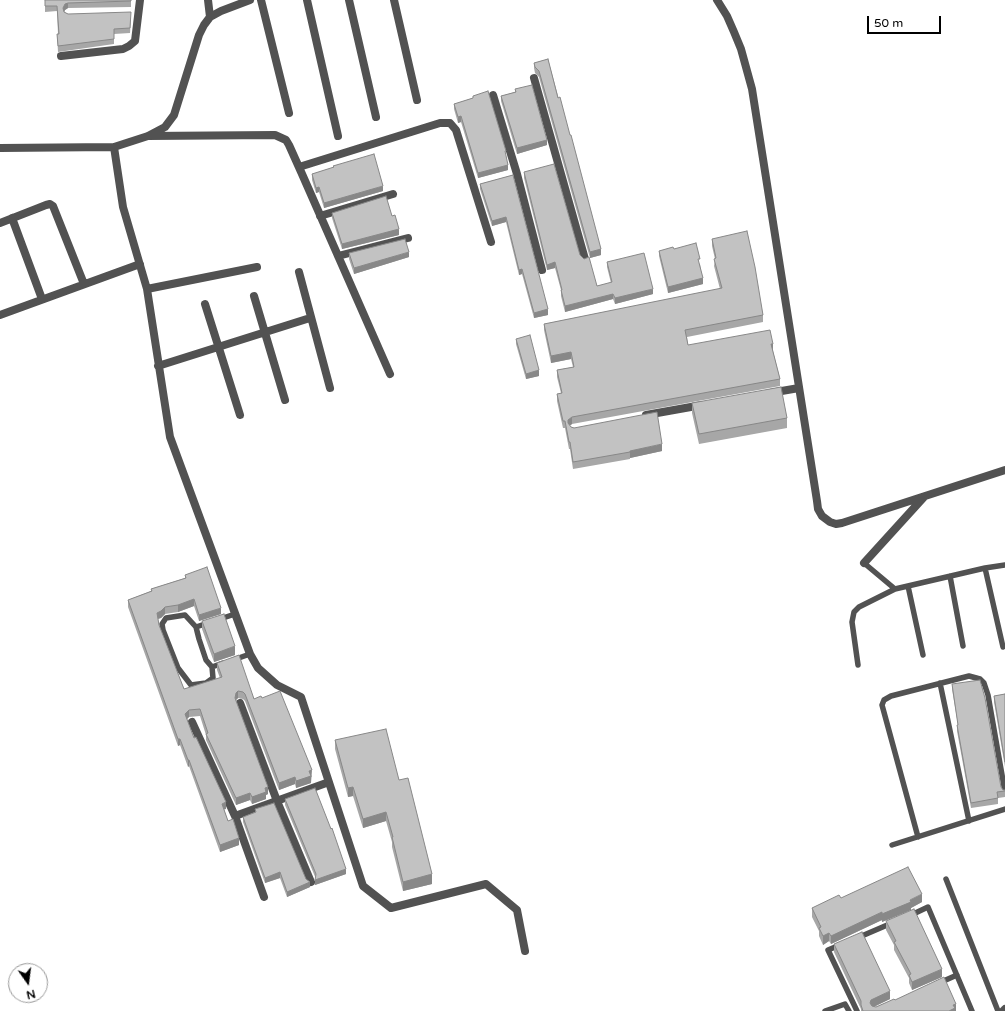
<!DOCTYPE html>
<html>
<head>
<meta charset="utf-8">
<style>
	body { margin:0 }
	#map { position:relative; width:1005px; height:1011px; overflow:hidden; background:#fff; font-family:"Varela Round",sans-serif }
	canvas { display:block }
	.north { position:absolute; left:8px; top:963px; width:40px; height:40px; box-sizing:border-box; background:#fff; border:1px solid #999; border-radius:50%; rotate:166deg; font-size:11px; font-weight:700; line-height:16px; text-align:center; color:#000 }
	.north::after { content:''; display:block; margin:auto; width:14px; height:18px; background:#000; clip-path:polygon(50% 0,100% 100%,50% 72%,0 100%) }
	.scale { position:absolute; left:867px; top:16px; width:74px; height:18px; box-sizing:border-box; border:2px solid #000; border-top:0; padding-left:5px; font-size:12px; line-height:14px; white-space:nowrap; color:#000; -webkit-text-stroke:3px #fff; paint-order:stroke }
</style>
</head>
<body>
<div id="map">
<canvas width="1005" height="1011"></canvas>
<div class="north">N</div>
<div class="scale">50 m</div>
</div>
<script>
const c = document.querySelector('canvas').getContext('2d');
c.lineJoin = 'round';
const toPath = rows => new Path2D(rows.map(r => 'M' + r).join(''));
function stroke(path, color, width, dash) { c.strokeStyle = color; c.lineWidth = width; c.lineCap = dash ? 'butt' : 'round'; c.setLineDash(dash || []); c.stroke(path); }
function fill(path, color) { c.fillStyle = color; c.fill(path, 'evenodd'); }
stroke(toPath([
	[864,563,895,589],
	[985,568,1003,647],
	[950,576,963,646],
	[908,586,923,655],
	[220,619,235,614],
	[208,623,196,627,199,639,206,660,212,667,223,663],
	[196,627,185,615,166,618,162,624,163,630,178,668,191,685,206,683,213,678,212,667],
	[233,660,250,654],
	[858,665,852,622,854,612,859,607,895,589,985,568,1005,565],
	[940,683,969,821],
	[918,837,882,705,884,700,891,696,969,676,980,679,984,683,988,695,1005,792],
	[892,845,1005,809],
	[946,879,998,1011],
	[909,916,928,907,972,1011],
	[857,938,892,923],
	[840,945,828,950,857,1011],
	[939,983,957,975],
	[825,1011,845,1004,849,1011]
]), '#525252', 5.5);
stroke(toPath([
	[208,0,210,17],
	[261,0,289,113],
	[307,0,338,136],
	[349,0,376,117],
	[394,0,417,100],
	[717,0,727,16,734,32,741,49,752,89,817,501,818,509,822,516,830,522,836,524,842,523,1005,470],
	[61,56,123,49,129,46,135,41,140,0],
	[534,78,585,259],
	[493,95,517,174,542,270],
	[148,136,275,135,286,140,289,145,302,174,390,374],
	[114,147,123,207,147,289,170,437,250,654,258,668,277,685,301,697,363,886,391,908,486,884,517,910,525,951],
	[0,148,114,147,148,136,165,127,174,115,199,35,204,25,210,17,221,11,250,0],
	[299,167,440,123,450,123,456,130,491,242],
	[320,216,393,194],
	[12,218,42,299],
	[0,223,46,205,50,204,53,206,84,284],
	[338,256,408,238],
	[299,272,330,388],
	[147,289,257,267],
	[254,296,285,400],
	[205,304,240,415],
	[0,315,140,264],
	[158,366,310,318],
	[770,393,799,388],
	[646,415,702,405],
	[864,563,924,497],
	[240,703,277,801,311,882],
	[192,722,235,816,264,897],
	[235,816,329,782]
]), '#525252', 8);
stroke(toPath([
	[1003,1011,1005,1009]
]), '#525252', 8);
fill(toPath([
	[45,0,131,0,131,7,68,8,65,10,64,12,68,14,131,18,130,33,114,34,114,44,58,52,57,34,58,34,57,11,45,12],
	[548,59,601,255,590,258,539,77,535,73,534,68,534,63],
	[515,89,547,145,517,154,501,101,501,96,515,92],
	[473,96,506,156,508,170,478,178,461,122,458,123,454,109,454,104,473,98],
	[333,166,383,191,324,208,319,192,316,193,312,180,312,174,333,168],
	[524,172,580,255,597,286,611,283,607,267,607,262,653,294,615,304,613,299,565,312,561,296,561,290,555,268,547,270,524,178],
	[513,175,548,315,534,318,522,274,519,275,506,222,492,226,480,189,480,184],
	[332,213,392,216,399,235,342,249,332,218],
	[712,239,763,315,763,322,687,337,688,345,773,351,780,379,780,386,572,424,569,426,571,427,662,451,630,458,630,459,573,469,570,449,569,449,565,428,563,428,557,401,557,394,561,393,557,377,557,370,573,367,571,359,551,363,544,330,544,324,720,289,714,266,715,259,712,246],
	[674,249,700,264,703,284,668,293,659,256,659,251],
	[349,253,409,257,354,274,349,259],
	[516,339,539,376,526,379,516,344],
	[692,403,787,418,787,428,699,444,692,413],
	[185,575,221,614,199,621,194,606,178,612,165,614,161,618,158,619,159,625,184,689,220,678,217,670,217,663,254,699,262,698,312,777,311,777,311,783,296,788,295,784,279,790,245,701,243,699,238,698,236,700,268,794,266,795,266,799,252,804,250,800,236,805,206,740,206,735,200,716,189,717,187,719,194,738,226,809,224,809,228,821,239,845,220,852,189,766,188,767,180,745,178,746,128,607,128,600,151,591,151,589,185,578],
	[202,621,235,655,214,662,202,629],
	[952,684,1001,787,1003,790,1005,790,1005,797,998,798,998,804,971,808,957,731,957,725,958,725,952,689],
	[1005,694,1005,767,994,702,994,696],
	[335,740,399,780,432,884,403,891,392,847,392,842,386,821,363,828,353,796,348,797,335,749],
	[285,799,346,874,315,885,316,879,285,805],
	[255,809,310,887,287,897,280,878,265,883,243,822,243,817,255,812],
	[841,898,922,902,911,908,911,910,882,922,882,920,831,944,829,941,823,945,819,936,819,931,812,917,812,908],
	[886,921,942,977,912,990,909,983,909,978,894,950,894,945,886,930],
	[834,944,890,999,874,1007,876,1007,895,1000,956,1011,861,1011,861,1009,834,952]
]), '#a7a7a7');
fill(toPath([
	[68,3,68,8,65,10,63,14,63,8,65,4],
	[461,116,461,122,458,123,458,117],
	[547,140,547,145,517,154,517,148],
	[508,165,508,170,478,178,478,173],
	[383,186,383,191,324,208,324,203],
	[319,187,319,192,316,193,316,188],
	[506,217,506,222,492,226,492,221],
	[399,229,399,235,342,249,342,244],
	[601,249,601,255,590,258,590,252],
	[409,252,409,257,354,274,354,268],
	[555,262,555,268,547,270,547,265],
	[522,269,522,274,519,275,519,270],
	[703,278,703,284,668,293,668,287],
	[653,289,653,294,615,304,615,298],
	[613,294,613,299,565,312,565,306],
	[548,309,548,315,534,318,534,313],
	[771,344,773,344,773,351,771,351],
	[571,352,571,359,551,363,551,356],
	[539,370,539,376,526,379,526,374],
	[572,417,572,424,568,427,568,420],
	[662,444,662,451,630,458,630,451],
	[194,599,194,606,178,612,178,605],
	[165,607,165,614,161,618,157,619,157,613],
	[221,608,221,614,199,621,199,615],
	[235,646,235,655,214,662,214,654],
	[238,691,238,698,236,700,235,698,236,693],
	[189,710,189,717,185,721,185,714],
	[178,739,180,739,180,745,178,746],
	[188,760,189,760,189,766,188,767],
	[312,770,311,783,296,788,296,781,309,771],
	[295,777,295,784,279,790,279,783],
	[268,787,268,794,266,795,266,799,252,804,252,797,265,788],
	[353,787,353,796,348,797,348,788],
	[250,793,250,800,236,805,236,798],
	[226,802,226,809,222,810,222,804],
	[386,812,386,821,363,828,363,819],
	[239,838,239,845,220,852,220,845],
	[346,869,346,874,315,885,315,880],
	[280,872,280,878,265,883,265,878],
	[432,874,432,884,403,891,403,882],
	[310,882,310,887,287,897,287,892],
	[922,894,922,902,911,908,911,910,882,922,882,914],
	[882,912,882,920,831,944,831,936],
	[829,933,829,941,823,945,823,936],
	[942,969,942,977,912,990,912,982],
	[890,991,890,999,871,1008,870,1003,871,1000],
	[956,1004,956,1011,949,1011,953,1005]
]), '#888');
const building = toPath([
	[45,0,131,0,131,1,68,3,65,4,63,8,64,12,68,14,131,12,130,28,114,29,114,39,58,46,57,34,59,34,57,6,45,6,45,0],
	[548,59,558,98,560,97,570,135,571,135,601,249,590,252,539,71,535,67,534,63,548,59],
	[532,85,547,140,517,148,501,96,516,92,515,89,532,85],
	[488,91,506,151,505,151,508,165,478,173,461,116,458,117,454,104,473,98,473,96,488,91],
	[374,154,383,186,324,203,319,187,316,188,312,174,334,167,333,166,374,154],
	[554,164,580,255,584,259,589,257,597,286,612,282,607,262,644,253,653,289,615,298,613,294,565,306,561,290,562,290,555,262,547,265,524,172,554,164],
	[513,175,548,309,534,313,522,269,519,270,506,217,492,221,480,184,513,175],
	[386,196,392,216,395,215,399,229,342,244,332,213,386,196],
	[747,231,755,267,763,315,685,330,688,345,770,330,773,344,771,344,780,379,572,417,568,420,568,423,571,427,574,428,657,412,662,444,630,451,630,452,573,462,570,442,569,442,565,421,563,421,557,394,562,393,557,370,574,367,571,352,551,356,544,324,722,288,714,259,716,258,712,239,747,231],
	[405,239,409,252,354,268,349,253,405,239],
	[696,243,700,259,698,259,703,278,668,287,659,251,673,247,674,249,696,243],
	[530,335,539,370,526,374,516,339,530,335],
	[781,387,787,418,699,434,692,403,781,387],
	[207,567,221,608,199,615,194,599,178,605,165,607,161,611,157,613,159,625,184,689,222,677,217,663,239,655,254,699,261,696,262,698,280,691,312,770,309,771,311,776,296,781,295,777,279,783,245,694,243,692,238,691,236,693,235,698,268,787,265,788,266,792,252,797,250,793,236,798,206,734,208,733,200,709,189,710,185,714,194,738,196,737,226,802,222,804,228,821,233,819,239,838,220,845,189,760,188,760,180,739,178,739,128,600,152,591,151,589,186,578,185,575,207,567],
	[224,614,235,646,214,654,202,621,224,614],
	[980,680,985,698,1001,787,1003,790,1005,790,1005,791,997,792,998,798,971,803,957,725,958,725,952,684,980,680],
	[1005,694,1005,762,994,696,1005,694],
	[386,729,399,780,408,778,432,874,403,882,392,837,393,837,386,812,363,819,353,787,348,788,335,740,386,729],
	[315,788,331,829,332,828,346,869,315,880,316,874,285,799,315,788],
	[274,803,306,879,310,882,287,892,280,872,265,878,243,817,256,812,255,809,274,803],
	[908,867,922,894,910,900,911,902,882,914,882,912,831,936,829,933,823,936,819,928,821,927,812,908,839,895,841,898,908,867],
	[914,909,942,969,912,982,909,975,911,974,894,942,896,941,886,921,914,909],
	[862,932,890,991,871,1000,870,1003,872,1006,876,1007,894,999,895,1000,944,977,956,1004,953,1005,955,1008,949,1011,863,1011,861,1005,861,1001,834,944,862,932]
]);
fill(building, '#c2c2c2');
stroke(building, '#888', 1);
</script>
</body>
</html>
